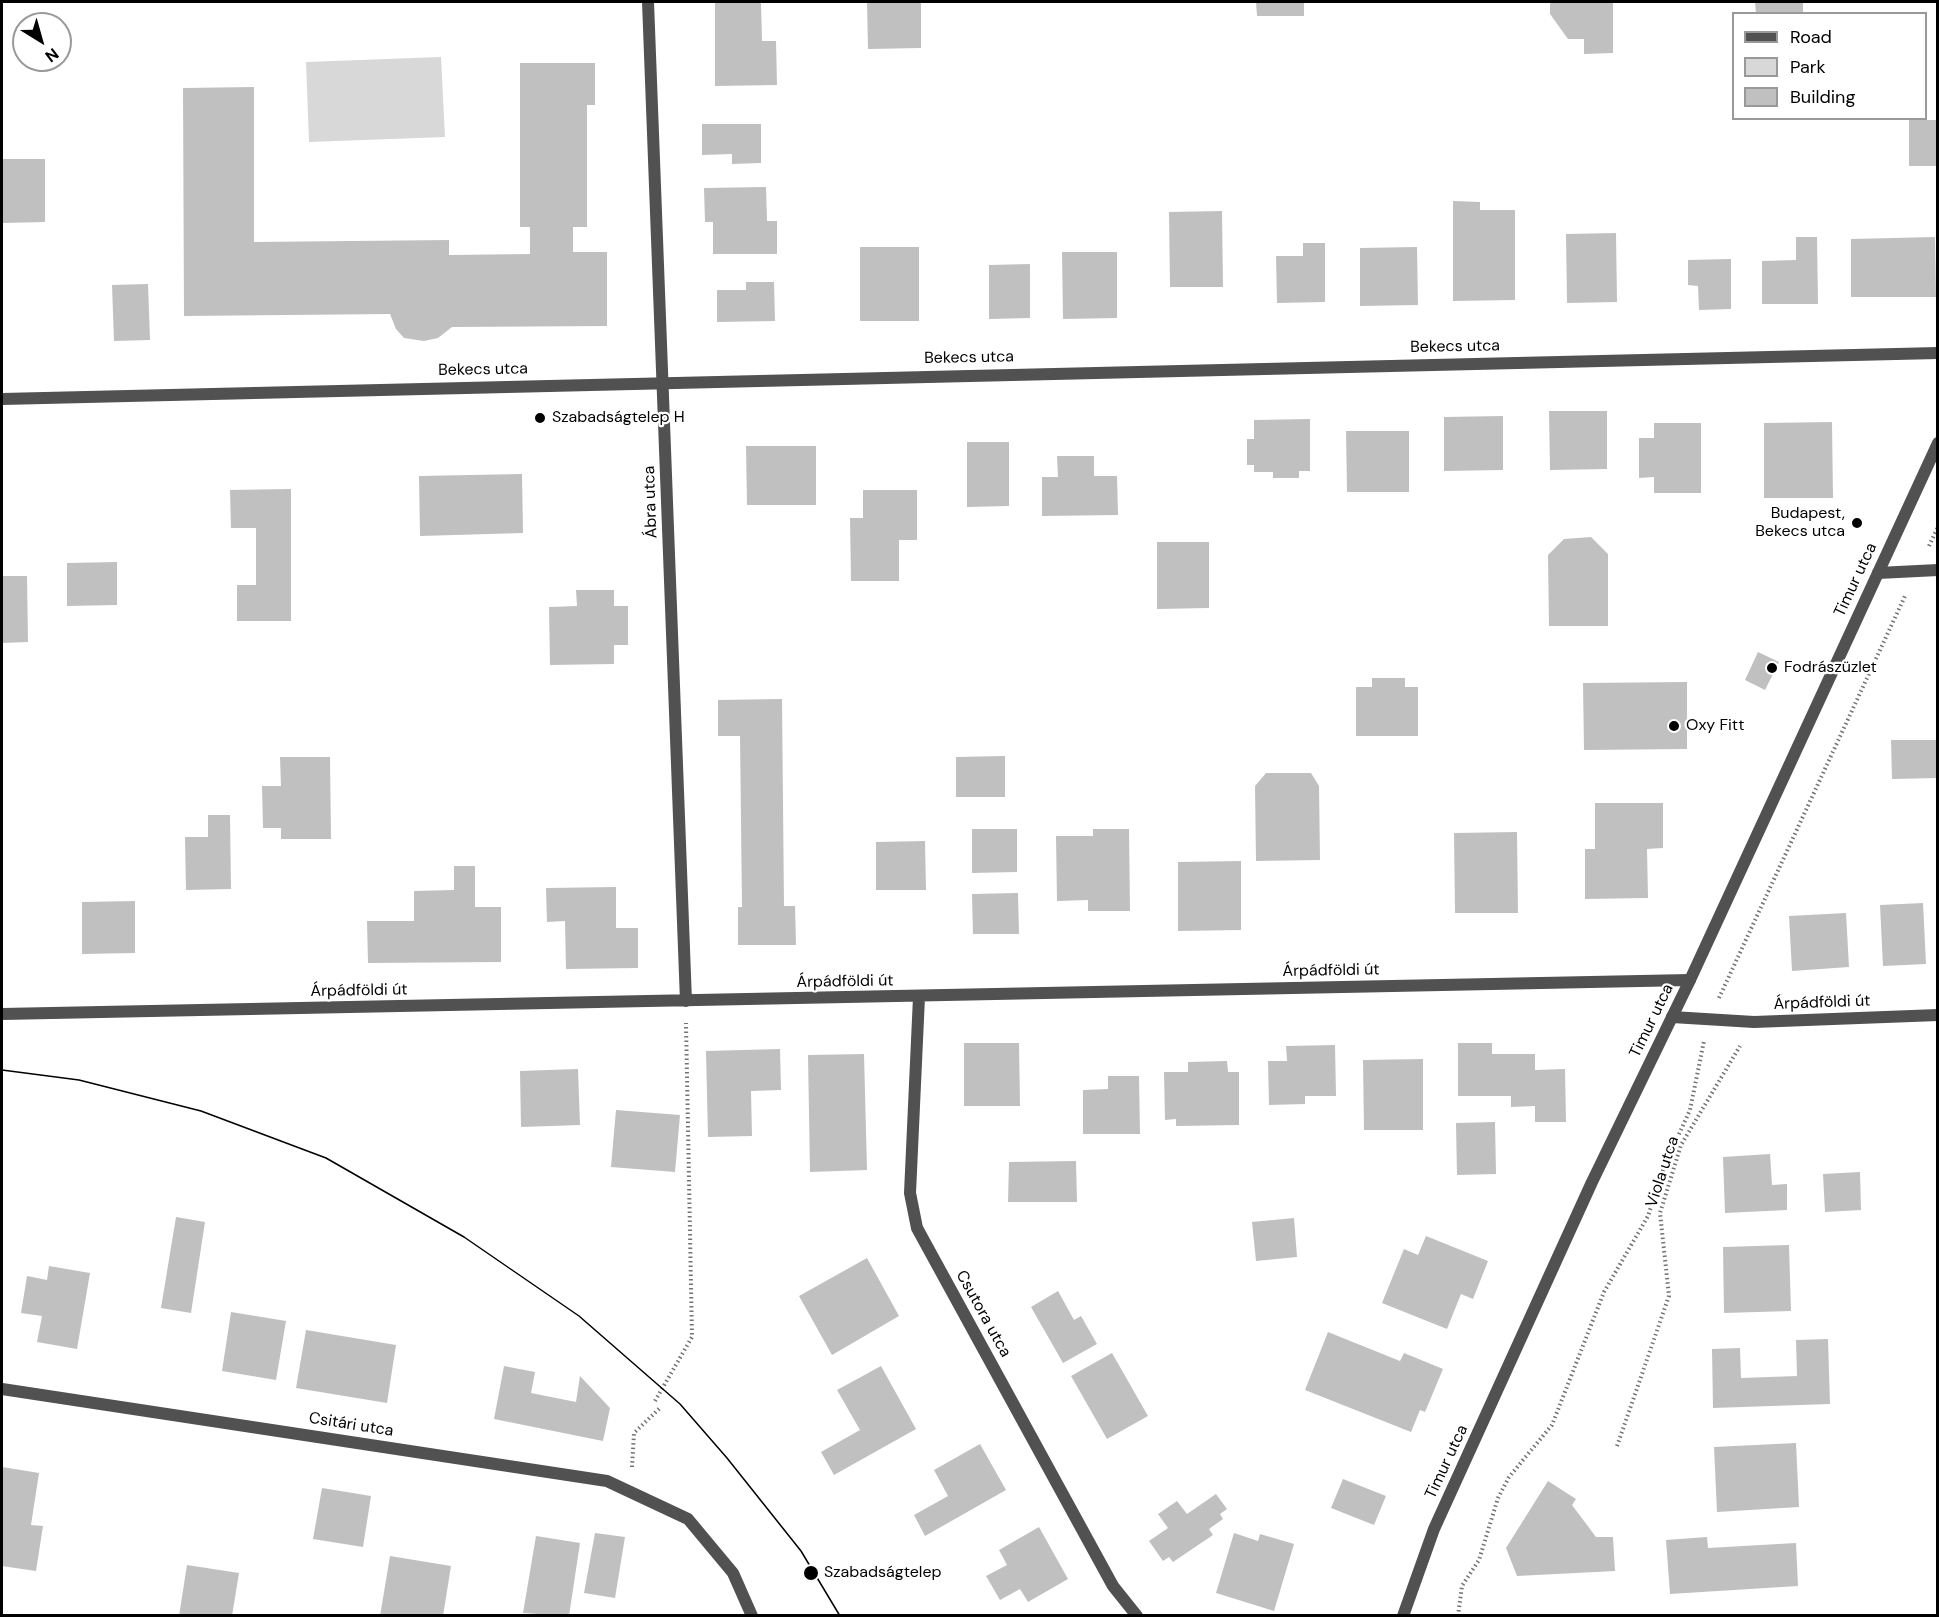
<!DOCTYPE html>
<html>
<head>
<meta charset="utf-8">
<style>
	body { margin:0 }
	#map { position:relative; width:1939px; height:1617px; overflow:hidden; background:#fff; font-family:"DM Sans",sans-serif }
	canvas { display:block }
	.frame { position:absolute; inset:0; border:3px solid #000; pointer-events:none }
	.legend { position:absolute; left:1732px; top:12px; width:195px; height:108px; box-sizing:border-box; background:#fff; border:2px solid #999; margin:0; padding:8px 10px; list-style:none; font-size:18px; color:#000 }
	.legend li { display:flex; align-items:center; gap:12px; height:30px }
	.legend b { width:30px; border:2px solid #999 }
	.north { position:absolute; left:12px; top:12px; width:60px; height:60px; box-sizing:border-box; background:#fff; border:2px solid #999; border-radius:50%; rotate:143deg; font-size:16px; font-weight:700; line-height:24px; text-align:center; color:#000 }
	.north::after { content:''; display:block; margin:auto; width:21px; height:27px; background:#000; clip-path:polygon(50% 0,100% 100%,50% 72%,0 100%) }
</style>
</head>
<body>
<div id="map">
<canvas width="1939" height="1617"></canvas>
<div class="frame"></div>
<ul class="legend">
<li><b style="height:8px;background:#515151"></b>Road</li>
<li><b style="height:16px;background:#d8d8d8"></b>Park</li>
<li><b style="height:16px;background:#c0c0c0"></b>Building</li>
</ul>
<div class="north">N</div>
</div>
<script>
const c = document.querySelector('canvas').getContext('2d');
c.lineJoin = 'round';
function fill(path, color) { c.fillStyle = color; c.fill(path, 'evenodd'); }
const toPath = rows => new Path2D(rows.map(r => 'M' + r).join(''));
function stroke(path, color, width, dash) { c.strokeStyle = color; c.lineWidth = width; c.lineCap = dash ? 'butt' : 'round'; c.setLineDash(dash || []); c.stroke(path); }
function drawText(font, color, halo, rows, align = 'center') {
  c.font = font + ' "DM Sans",sans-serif'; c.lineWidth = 4.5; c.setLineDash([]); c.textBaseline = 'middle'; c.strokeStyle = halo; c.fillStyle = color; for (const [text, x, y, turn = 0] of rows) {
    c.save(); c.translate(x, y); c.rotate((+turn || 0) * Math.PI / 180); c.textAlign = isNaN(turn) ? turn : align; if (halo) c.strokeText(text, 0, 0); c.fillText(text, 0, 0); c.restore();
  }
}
fill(toPath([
	[441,57,445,137,309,142,306,62]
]), '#d8d8d8');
fill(toPath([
	[715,2,761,2,762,41,776,41,777,85,715,86],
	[867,2,921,2,921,48,868,49],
	[1256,2,1304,2,1304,16,1257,16],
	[1550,2,1613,2,1613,53,1584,54,1584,39,1568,39,1550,14],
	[1755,2,1803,2,1803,14,1756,14],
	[520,63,595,63,595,105,587,105,587,227,573,227,573,252,607,252,607,326,452,327,438,338,424,341,404,338,396,329,390,314,184,316,183,88,254,87,254,242,449,240,449,255,530,254,530,227,520,227],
	[1909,120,1938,120,1938,166,1909,166],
	[702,124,761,124,761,163,732,164,732,154,702,155],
	[2,159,45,159,45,222,2,223],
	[766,187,767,221,777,221,777,254,713,254,713,222,705,222,704,188],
	[1453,201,1480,202,1480,210,1515,210,1515,300,1453,301],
	[1222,211,1223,287,1170,287,1169,212],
	[1616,233,1617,302,1567,303,1566,234],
	[1796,237,1817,237,1818,304,1762,304,1762,261,1796,260],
	[1935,237,1936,297,1851,297,1851,239],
	[1303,243,1325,243,1325,302,1277,303,1276,256,1303,256],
	[860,247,919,247,919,321,860,321],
	[1417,247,1418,305,1360,306,1360,248],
	[1062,252,1117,252,1117,318,1063,319],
	[1731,259,1731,309,1699,310,1698,286,1688,285,1688,260],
	[1030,264,1030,318,989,319,989,265],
	[746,282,774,282,775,321,717,322,717,290,746,290],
	[148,284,150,340,114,341,112,285],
	[1549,411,1607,411,1607,469,1550,470],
	[1503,416,1503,470,1444,471,1444,417],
	[1310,419,1310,471,1299,471,1299,478,1273,478,1273,472,1254,472,1254,465,1247,465,1247,439,1254,439,1254,420],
	[1832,422,1833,498,1764,498,1764,423],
	[1654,423,1701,423,1701,493,1654,493,1654,477,1639,478,1639,438,1654,438],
	[1346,431,1409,431,1409,492,1347,492],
	[967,442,1009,442,1009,506,967,507],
	[746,446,816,446,816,505,747,505],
	[1057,456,1094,456,1094,476,1117,476,1118,515,1042,516,1042,477,1058,477],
	[522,474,523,533,420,536,419,476],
	[291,489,291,621,237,621,237,585,256,585,256,528,231,528,230,490],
	[863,490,917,490,917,540,899,540,899,581,851,581,850,518,863,518],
	[1591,537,1608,554,1608,626,1549,626,1548,555,1564,539],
	[1157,542,1209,542,1209,608,1157,609],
	[117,562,117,605,67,606,67,563],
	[2,576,27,576,28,642,2,643],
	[576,590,614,590,614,606,628,606,628,645,614,645,614,664,550,665,549,607,577,606],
	[1758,652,1779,662,1765,690,1745,680],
	[1372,678,1405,678,1405,687,1418,687,1418,736,1356,736,1356,687,1372,687],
	[1687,682,1687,749,1584,750,1583,683],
	[782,699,784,906,795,906,796,945,738,945,738,907,742,907,740,736,718,736,718,700],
	[1891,740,1938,740,1938,778,1892,779],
	[1005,756,1005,797,956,797,956,757],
	[280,757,330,757,331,839,281,839,281,828,263,828,262,786,281,786],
	[1266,773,1311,773,1319,786,1320,860,1256,861,1255,786],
	[1595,803,1663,803,1663,848,1647,849,1648,898,1585,899,1585,849,1595,849],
	[208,815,230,815,231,889,186,890,185,837,208,837],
	[972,829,1017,829,1017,872,972,873],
	[1093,829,1129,829,1130,911,1088,911,1088,900,1057,901,1056,836,1093,836],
	[1517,832,1518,913,1455,913,1454,833],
	[925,841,926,890,876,890,876,842],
	[1241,861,1241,930,1178,931,1178,862],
	[454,866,475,866,475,907,501,907,501,962,368,963,367,921,414,921,414,891,454,890],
	[616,887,616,928,638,928,638,968,566,969,565,921,547,922,546,888],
	[1018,893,1019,934,973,934,972,894],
	[135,901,135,953,82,954,82,902],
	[1923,903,1926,964,1883,966,1880,905],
	[1846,913,1849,967,1792,971,1789,916],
	[964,1043,1019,1043,1020,1106,964,1106],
	[1458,1043,1492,1043,1492,1054,1535,1054,1535,1070,1565,1069,1566,1122,1535,1122,1535,1106,1511,1107,1511,1096,1458,1096],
	[1335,1045,1336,1096,1305,1096,1305,1104,1269,1105,1268,1061,1287,1061,1286,1046],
	[780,1049,781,1090,751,1091,752,1136,708,1137,706,1051],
	[864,1054,867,1170,810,1172,808,1055],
	[1423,1059,1423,1130,1364,1130,1363,1060],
	[1227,1061,1228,1072,1239,1072,1239,1125,1176,1126,1176,1119,1165,1120,1164,1072,1188,1072,1188,1062],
	[578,1069,580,1125,521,1127,520,1071],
	[1108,1076,1139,1076,1140,1134,1083,1134,1083,1090,1108,1089],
	[616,1110,680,1115,675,1172,611,1167],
	[1495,1122,1496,1174,1457,1175,1456,1123],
	[1770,1154,1772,1185,1787,1184,1787,1210,1725,1213,1723,1157],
	[1076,1161,1077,1202,1008,1202,1009,1162],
	[1860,1172,1861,1210,1825,1212,1823,1174],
	[176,1217,205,1222,191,1313,161,1308],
	[1294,1218,1297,1257,1256,1261,1252,1222],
	[1426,1236,1488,1261,1473,1299,1461,1294,1447,1329,1382,1303,1404,1249,1418,1255],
	[1789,1245,1791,1311,1724,1313,1723,1247],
	[867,1258,899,1316,832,1355,799,1296],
	[49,1266,90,1273,77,1349,37,1342,42,1316,21,1313,27,1276,47,1280],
	[1058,1291,1074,1320,1081,1316,1097,1344,1063,1363,1031,1307],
	[231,1312,286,1321,276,1380,222,1371],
	[306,1330,396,1345,387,1403,296,1388],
	[1328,1332,1400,1361,1404,1353,1443,1369,1425,1412,1420,1410,1411,1432,1305,1390],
	[1828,1339,1830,1404,1713,1408,1712,1349,1740,1348,1741,1378,1797,1376,1796,1340],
	[1112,1353,1148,1416,1107,1439,1071,1376],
	[504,1366,535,1372,531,1393,576,1402,580,1376,610,1408,603,1441,494,1419],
	[881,1366,916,1429,834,1475,821,1452,860,1430,837,1390],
	[1796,1443,1799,1507,1717,1512,1714,1447],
	[980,1444,1006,1490,925,1536,914,1515,948,1496,934,1470],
	[2,1467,39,1473,31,1525,43,1526,36,1571,2,1566],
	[1343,1479,1386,1496,1374,1525,1331,1508],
	[1548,1481,1576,1499,1572,1505,1596,1537,1613,1537,1615,1571,1517,1576,1506,1548],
	[322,1488,371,1496,363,1547,313,1539],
	[1216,1494,1227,1509,1220,1514,1223,1519,1209,1529,1213,1535,1173,1562,1169,1557,1163,1561,1149,1541,1168,1528,1158,1514,1177,1501,1187,1514],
	[1039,1527,1068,1579,1028,1602,1020,1589,1000,1600,986,1576,1007,1565,999,1550],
	[595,1533,625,1537,615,1598,584,1593],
	[1234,1533,1258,1541,1260,1534,1294,1544,1274,1611,1216,1593],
	[536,1536,580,1543,569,1616,523,1613],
	[1707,1537,1708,1548,1796,1543,1798,1586,1670,1594,1666,1540],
	[390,1556,451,1566,443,1616,380,1616],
	[187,1565,239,1573,232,1616,179,1616]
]), '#c0c0c0');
stroke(toPath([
	[1929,546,1938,527],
	[1719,998,1905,596],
	[655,1401,692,1337,686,1023],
	[1617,1446,1669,1296,1660,1213,1681,1145,1740,1046],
	[632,1467,634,1433,661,1407],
	[1458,1616,1462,1586,1479,1560,1498,1498,1509,1477,1552,1425,1604,1292,1648,1216,1664,1167,1690,1110,1704,1041]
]), '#737373', 4, [1.5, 3]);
stroke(toPath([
	[648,2,686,1001],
	[1878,573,1938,570],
	[919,997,910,1193,917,1228,1113,1586,1137,1616],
	[2,1014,1690,980],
	[1672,1017,1754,1022,1938,1015],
	[2,1389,607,1481,688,1519,733,1573,752,1616]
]), '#515151', 12);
stroke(toPath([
	[2,399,1938,353],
	[1403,1616,1434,1529,1592,1182,1690,980,1938,443]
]), '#515151', 12);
stroke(toPath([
	[2,1070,79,1080,201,1111,326,1158,464,1237,579,1316,680,1404,727,1458,801,1551,840,1616]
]), '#000', 1.5);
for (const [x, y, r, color] of [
	[540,418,6,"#000"],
	[1857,523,6,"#000"],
	[1772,668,6,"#000"],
	[1674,726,6,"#000"],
	[811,1573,8,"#000"]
]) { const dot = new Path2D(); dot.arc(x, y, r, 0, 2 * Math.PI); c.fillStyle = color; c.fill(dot); stroke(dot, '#fff', 2); }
drawText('16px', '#000', '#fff', [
	["Bekecs utca",1455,347,-1],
	["Bekecs utca",969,358,-1],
	["Bekecs utca",483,370,-1],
	["Ábra utca",651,502,-92],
	["Timur utca",1856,580,-65],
	["Árpádföldi út",1331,971,-1],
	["Árpádföldi út",845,982,-1],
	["Árpádföldi út",359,991,-1],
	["Árpádföldi út",1822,1003,-2],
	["Timur utca",1652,1021,-64],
	["Viola utca",1663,1172,-72],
	["Csutora utca",983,1314,61],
	["Csitári utca",351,1425,9],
	["Timur utca",1447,1462,-65]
]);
drawText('16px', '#000', '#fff', [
	["Szabadságtelep H",552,418],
	["Budapest,",1845,514,"right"],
	["Bekecs utca",1845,532,"right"],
	["Fodrászüzlet",1784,668],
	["Oxy Fitt",1686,726],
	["Szabadságtelep",824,1573]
], 'left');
</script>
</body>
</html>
